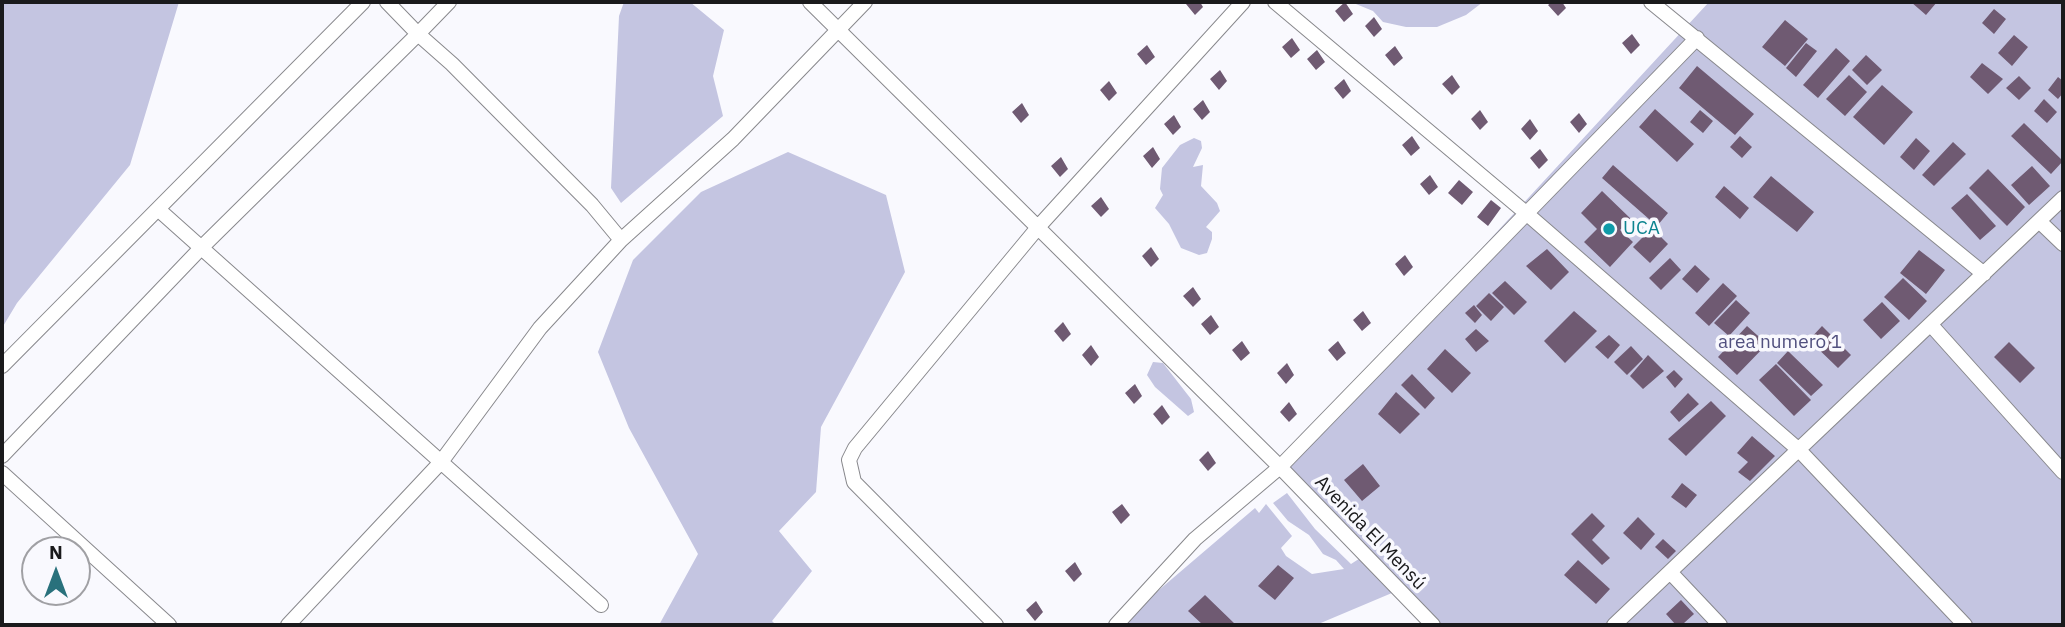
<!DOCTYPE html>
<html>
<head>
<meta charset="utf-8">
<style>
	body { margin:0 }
	#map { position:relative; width:2065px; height:627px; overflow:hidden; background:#f9f9fe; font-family:"IBM Plex Sans",sans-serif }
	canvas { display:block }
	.frame { position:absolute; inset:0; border:4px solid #1a1a1c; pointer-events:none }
	.north { position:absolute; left:21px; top:536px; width:70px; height:70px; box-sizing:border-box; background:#f9f9fe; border:2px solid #a0a0a4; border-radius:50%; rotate:0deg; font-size:19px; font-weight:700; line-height:28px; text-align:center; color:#1a1a1c }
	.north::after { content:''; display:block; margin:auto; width:24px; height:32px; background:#29717c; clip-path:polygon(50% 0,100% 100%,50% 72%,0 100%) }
</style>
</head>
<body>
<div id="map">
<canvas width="2065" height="627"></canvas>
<div class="frame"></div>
<div class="north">N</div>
</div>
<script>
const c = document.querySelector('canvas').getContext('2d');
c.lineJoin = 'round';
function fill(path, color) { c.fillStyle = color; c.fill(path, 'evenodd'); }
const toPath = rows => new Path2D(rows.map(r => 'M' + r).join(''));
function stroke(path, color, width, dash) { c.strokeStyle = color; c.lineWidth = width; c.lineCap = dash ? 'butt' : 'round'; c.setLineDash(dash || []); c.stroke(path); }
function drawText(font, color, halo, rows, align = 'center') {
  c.font = font + ' "IBM Plex Sans",sans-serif'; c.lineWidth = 7; c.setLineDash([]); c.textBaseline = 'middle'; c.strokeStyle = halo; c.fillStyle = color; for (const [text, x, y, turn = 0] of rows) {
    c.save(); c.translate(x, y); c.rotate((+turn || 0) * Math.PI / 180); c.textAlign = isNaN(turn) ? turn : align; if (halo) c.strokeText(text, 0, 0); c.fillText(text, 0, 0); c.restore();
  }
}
fill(toPath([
	[2,2,179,2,130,165,17,303,2,328],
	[624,2,690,2,724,30,713,76,723,116,621,203,611,188,619,16],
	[1351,2,1483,2,1466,15,1437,27,1406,27,1383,22,1373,11],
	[1709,2,2063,2,2063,625,1433,625,1399,590,1316,625,1118,625,1255,508,1259,513,1266,504,1292,536,1281,548,1286,556,1312,574,1344,569,1336,560,1323,554,1309,535,1288,521,1273,503,1287,493,1315,529,1351,564,1365,555,1280,467],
	[1194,138,1201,141,1202,148,1193,167,1203,165,1201,186,1217,203,1220,211,1206,227,1212,232,1212,239,1207,253,1199,255,1181,248,1169,224,1155,208,1163,195,1160,189,1162,168,1180,145],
	[788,152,886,195,905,272,821,427,816,492,779,531,812,571,772,621,776,625,659,625,698,554,629,428,598,352,633,260,701,192],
	[1153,362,1163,363,1191,399,1194,412,1188,416,1155,387,1147,375]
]), '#c4c5e1');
fill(toPath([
	[1188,2,1200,2,1203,7,1195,15,1186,4],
	[1345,2,1353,14,1344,22,1335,11],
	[1552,2,1562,2,1566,8,1558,16,1548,5],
	[1911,2,1937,2,1926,15],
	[1994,9,2006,19,1994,34,1982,23],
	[1374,17,1382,29,1374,37,1365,26],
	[1785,20,1808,39,1785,66,1762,47],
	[1632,34,1640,45,1631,54,1622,43],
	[2014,35,2028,47,2012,66,1998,53],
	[1292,38,1300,50,1291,58,1282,47],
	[1806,43,1817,51,1796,77,1786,68],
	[1147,45,1155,57,1146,65,1137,54],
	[1395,46,1403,58,1394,66,1385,55],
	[1836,48,1850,61,1818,98,1803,85],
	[1317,50,1325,62,1316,70,1307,59],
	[1866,55,1882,70,1867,85,1852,70],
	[1982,63,2003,79,1988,94,1970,77],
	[1697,66,1754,114,1735,135,1679,88],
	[1220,70,1227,81,1219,90,1210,79],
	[1452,75,1460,87,1452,95,1442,84],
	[1849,75,1867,92,1845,116,1826,99],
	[2019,76,2031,88,2019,100,2006,88],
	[2058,77,2063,81,2063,93,2058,99,2048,90],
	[1344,79,1351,91,1343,99,1334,88],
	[1109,81,1117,93,1109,101,1100,90],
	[1882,85,1913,112,1884,145,1853,117],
	[2044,99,2057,112,2047,123,2034,111],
	[1203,100,1210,112,1202,120,1193,109],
	[1022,103,1029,115,1021,123,1012,112],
	[1655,109,1694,144,1677,162,1639,127],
	[1480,110,1488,122,1480,130,1471,119],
	[1700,110,1713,121,1703,133,1690,122],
	[1579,113,1587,124,1579,133,1570,122],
	[1174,115,1181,127,1173,135,1164,124],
	[1530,119,1538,131,1530,140,1521,129],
	[2024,123,2063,161,2051,174,2011,136],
	[1412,136,1420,148,1411,156,1402,145],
	[1740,136,1752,147,1742,158,1730,147],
	[1916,138,1930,151,1914,170,1900,157],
	[1953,142,1966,154,1934,186,1922,175],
	[1153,147,1160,159,1152,168,1143,156],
	[1540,149,1548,160,1539,169,1530,158],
	[1061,157,1068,169,1060,177,1051,166],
	[1613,165,1668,213,1657,226,1602,178],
	[2032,166,2050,186,2029,205,2011,185],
	[1988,169,2025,207,2007,226,1969,188],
	[1430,175,1438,187,1429,195,1420,184],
	[1771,176,1814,212,1797,232,1753,197],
	[1459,180,1473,192,1462,205,1448,193],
	[1724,186,1749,208,1740,219,1715,197],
	[1602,191,1631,219,1620,230,1633,242,1610,267,1584,242,1597,229,1581,213],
	[1967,194,1996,226,1980,240,1951,208],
	[1101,197,1109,209,1101,217,1091,206],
	[1491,200,1501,208,1488,226,1477,217],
	[1652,228,1668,244,1650,263,1633,247],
	[1151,247,1159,259,1151,267,1142,256],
	[1547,249,1569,272,1551,290,1526,266],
	[1919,250,1945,270,1926,294,1900,273],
	[1405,255,1413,267,1404,276,1395,264],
	[1670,258,1681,270,1661,290,1649,278],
	[1695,265,1710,279,1697,293,1682,279],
	[1903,278,1927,301,1909,320,1884,297],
	[1505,281,1527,302,1514,315,1492,293],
	[1723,283,1737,296,1709,326,1695,313],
	[1193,287,1201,299,1193,307,1183,296],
	[1489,293,1504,307,1491,321,1476,306],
	[1736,300,1750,313,1729,336,1714,323],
	[1882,302,1900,321,1881,339,1863,320],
	[1474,305,1482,315,1475,323,1465,313],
	[1363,311,1371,323,1362,331,1353,320],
	[1574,311,1597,331,1565,363,1544,341],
	[1211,315,1219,327,1210,335,1201,324],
	[1063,322,1071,334,1063,342,1054,331],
	[1747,326,1767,344,1737,375,1718,357],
	[1822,326,1851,355,1838,368,1809,340],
	[1476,329,1489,341,1476,352,1465,339],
	[1609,335,1620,345,1608,359,1595,347],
	[1242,341,1250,353,1241,361,1232,350],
	[1338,341,1346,353,1337,361,1328,350],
	[2009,342,2035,368,2020,383,1994,357],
	[1091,345,1099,357,1091,366,1082,355],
	[1631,346,1643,359,1627,375,1614,362],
	[1445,349,1471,373,1452,393,1427,369],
	[1788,351,1823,385,1811,396,1777,363],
	[1648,355,1664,371,1643,389,1630,376],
	[1287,363,1294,375,1286,384,1277,373],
	[1776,364,1811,400,1794,416,1759,380],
	[1674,370,1683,379,1675,388,1666,377],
	[1412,374,1435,398,1425,409,1401,385],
	[1135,384,1142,396,1134,404,1125,393],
	[1396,392,1420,414,1400,434,1378,414],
	[1688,393,1699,404,1679,422,1670,412],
	[1711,401,1726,416,1686,456,1668,439],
	[1289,402,1297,414,1289,422,1280,412],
	[1162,405,1170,417,1162,425,1153,414],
	[1752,436,1775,456,1750,481,1738,472,1748,462,1737,453],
	[1208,451,1216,463,1208,471,1199,460],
	[1363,464,1380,486,1362,501,1344,480],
	[1682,483,1697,495,1686,508,1671,497],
	[1122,504,1130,515,1121,524,1112,512],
	[1592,513,1605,526,1592,540,1610,558,1602,565,1571,534],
	[1638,517,1655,534,1641,550,1623,533],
	[1663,539,1676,551,1668,559,1655,547],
	[1578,560,1610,589,1596,604,1564,575],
	[1075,562,1082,574,1074,582,1065,571],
	[1278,565,1294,578,1275,600,1258,586],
	[1205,595,1235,624,1203,625,1188,611],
	[1681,600,1694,614,1684,623,1686,625,1676,625,1666,614],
	[1036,601,1043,612,1035,621,1026,610]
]), '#6f5a72');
const street = toPath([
	[387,2,418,34,449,2],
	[810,2,1280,467,1433,625],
	[1275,2,1526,213,1799,450,1965,625],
	[1651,2,1984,274],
	[159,210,601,605],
	[2039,221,2063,244],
	[621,240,733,139,865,2],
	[1931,325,2063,472],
	[2,366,363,2],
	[2,456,201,248,418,34,452,64,592,205,621,240,540,328,441,462,288,625],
	[2,473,169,625],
	[1670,572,1720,625],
	[996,625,854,482,849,460,855,448,1040,225,1243,2],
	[1116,625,1195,539,1280,467,1697,38],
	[1614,625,2063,198]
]);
stroke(street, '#88888c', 16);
stroke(street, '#fff', 14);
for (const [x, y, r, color] of [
	[1609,229,7,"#0f9aa8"]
]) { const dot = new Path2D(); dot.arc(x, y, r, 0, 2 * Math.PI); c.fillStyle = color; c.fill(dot); stroke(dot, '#f9f9fe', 2.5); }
drawText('19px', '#0d838f', '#f9f9fe', [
	["UCA",1623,229]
], 'left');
drawText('19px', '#51507f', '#f9f9fe', [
	["area numero 1",1780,343]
]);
drawText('19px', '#1a1a1c', '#f9f9fe', [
	["Avenida El Mensú",1370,533,46]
]);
</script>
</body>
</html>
